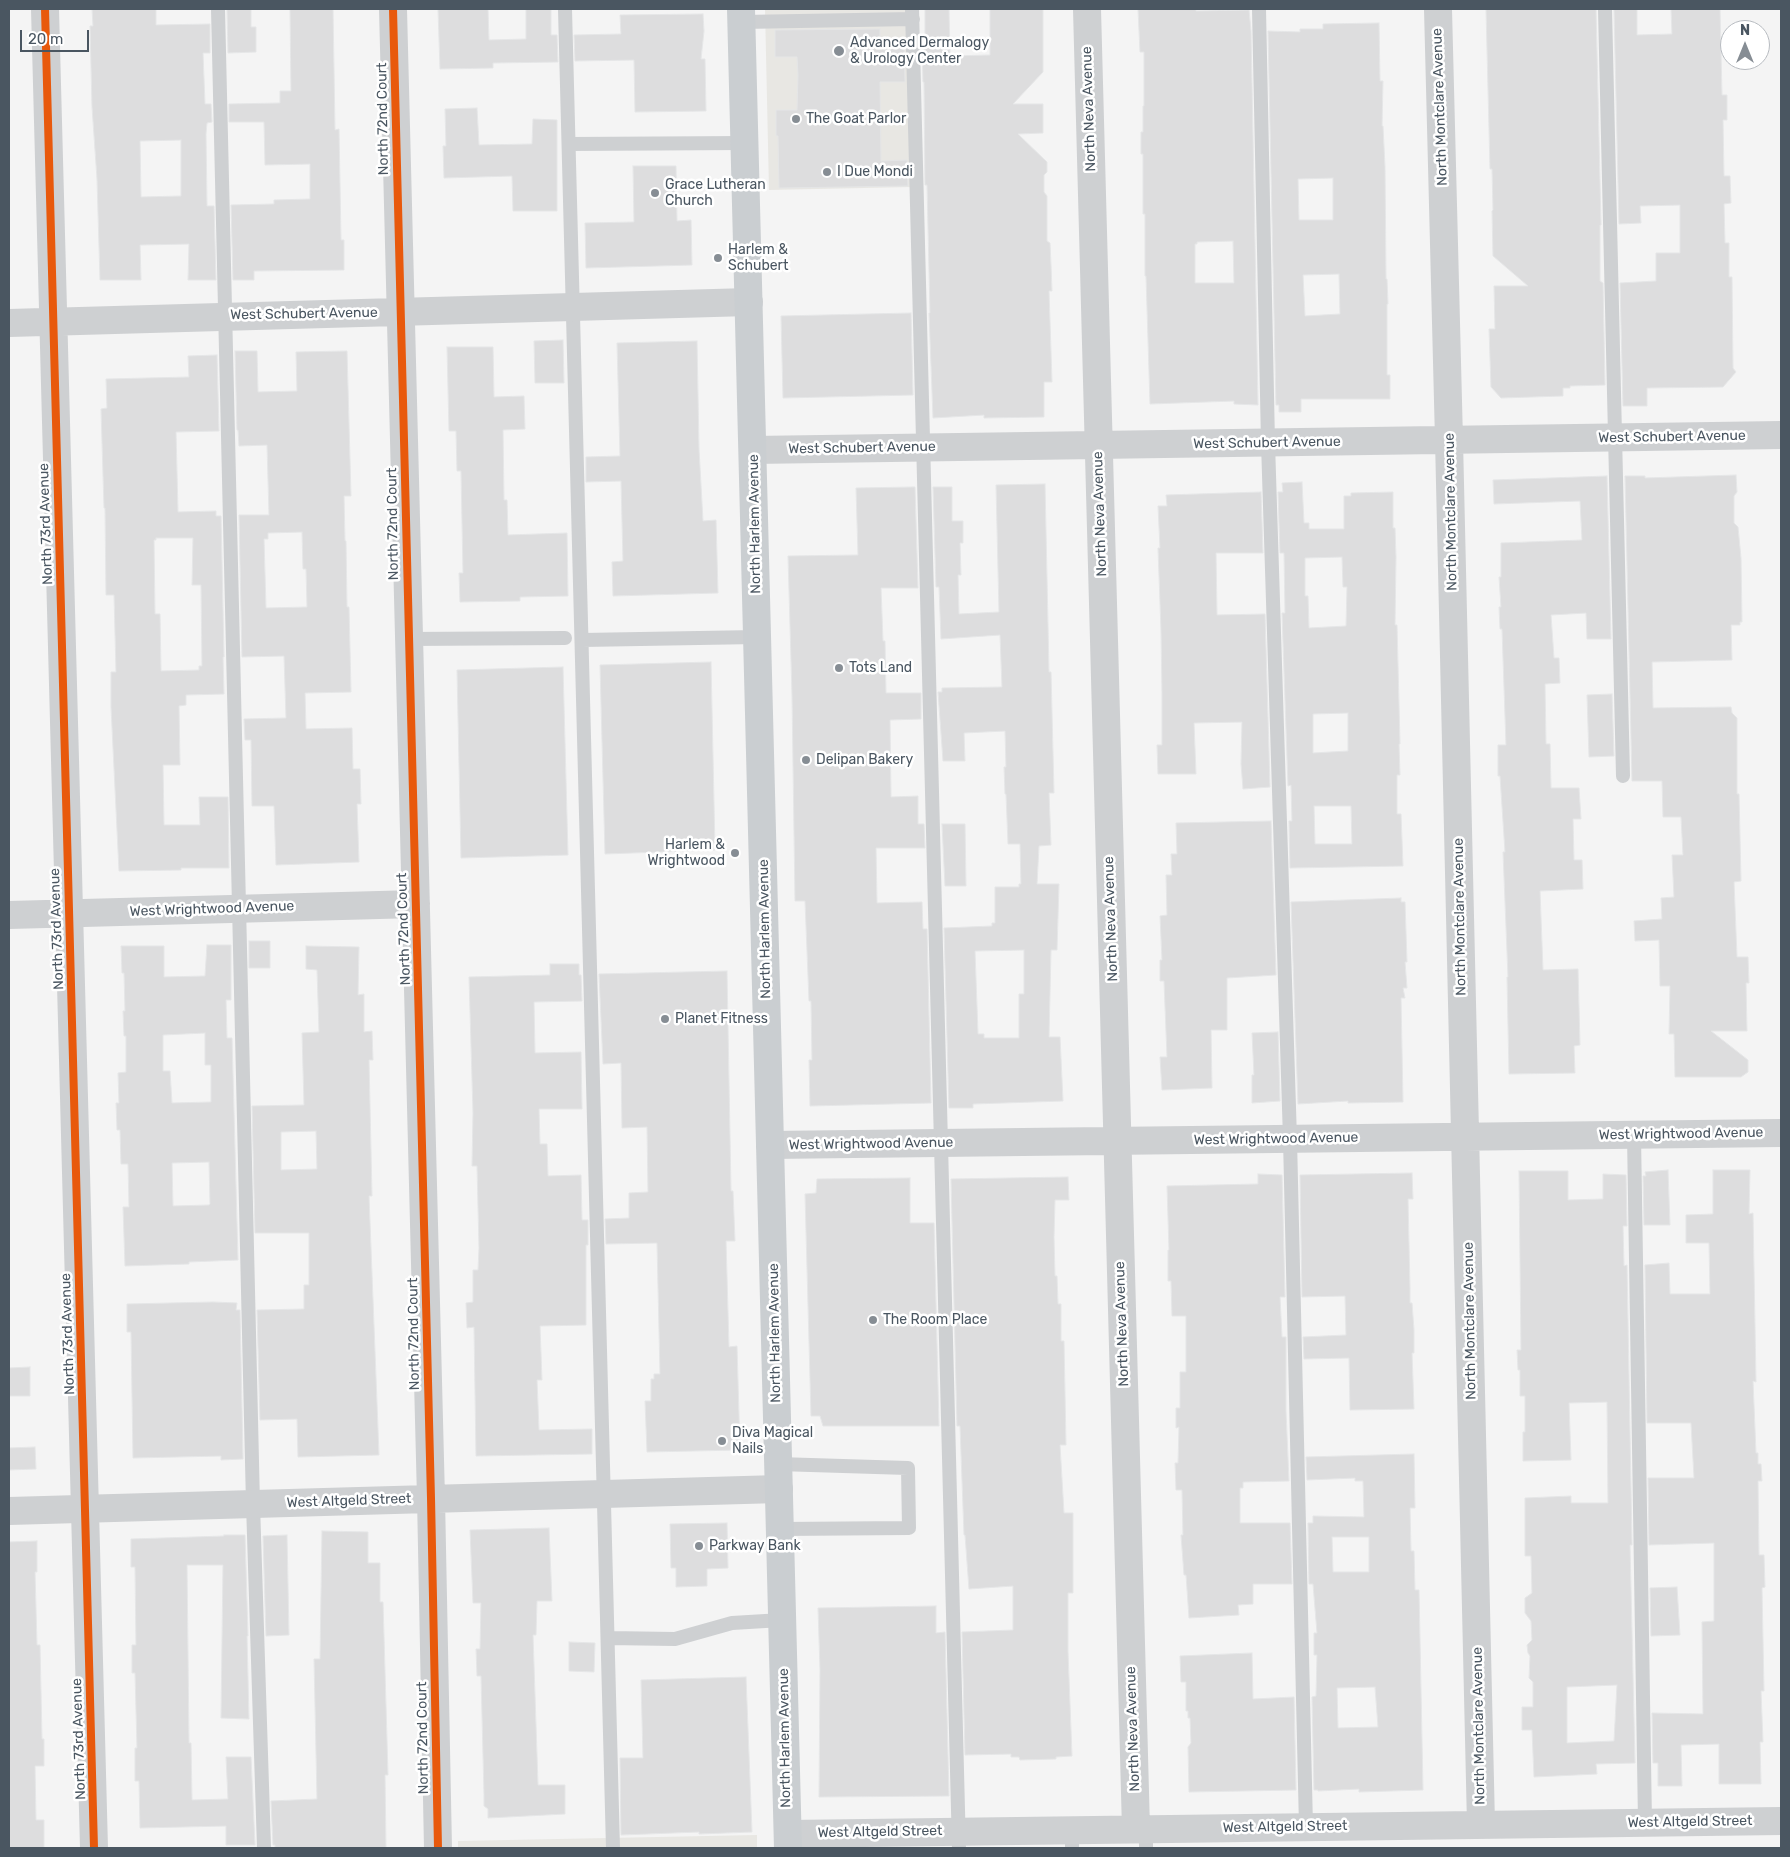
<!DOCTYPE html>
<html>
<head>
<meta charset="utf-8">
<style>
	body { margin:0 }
	#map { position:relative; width:1790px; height:1857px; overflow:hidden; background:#f4f4f4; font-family:Rubik,sans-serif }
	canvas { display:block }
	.frame { position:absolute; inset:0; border:10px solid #4a5661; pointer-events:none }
	.north { position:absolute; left:1720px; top:20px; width:50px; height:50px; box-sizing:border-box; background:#fff; border:1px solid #b7bbc0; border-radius:50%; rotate:0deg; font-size:14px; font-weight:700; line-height:20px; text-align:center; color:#4a5661 }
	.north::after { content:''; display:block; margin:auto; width:18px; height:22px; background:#868d94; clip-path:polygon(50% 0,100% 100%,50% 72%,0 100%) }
	.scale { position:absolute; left:20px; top:30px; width:69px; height:22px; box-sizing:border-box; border:2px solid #4a5661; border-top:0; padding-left:6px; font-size:15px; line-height:18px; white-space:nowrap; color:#4a5661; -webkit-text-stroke:4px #fff; paint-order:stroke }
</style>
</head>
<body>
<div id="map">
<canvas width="1790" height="1857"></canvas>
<div class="frame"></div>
<div class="north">N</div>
<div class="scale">20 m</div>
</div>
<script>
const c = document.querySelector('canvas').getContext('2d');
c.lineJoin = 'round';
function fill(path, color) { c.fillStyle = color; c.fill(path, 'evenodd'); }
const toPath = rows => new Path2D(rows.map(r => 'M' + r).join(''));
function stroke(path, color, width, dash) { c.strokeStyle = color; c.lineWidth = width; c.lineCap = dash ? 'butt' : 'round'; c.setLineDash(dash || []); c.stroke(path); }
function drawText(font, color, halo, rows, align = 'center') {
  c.font = font + ' Rubik,sans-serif'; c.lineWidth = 5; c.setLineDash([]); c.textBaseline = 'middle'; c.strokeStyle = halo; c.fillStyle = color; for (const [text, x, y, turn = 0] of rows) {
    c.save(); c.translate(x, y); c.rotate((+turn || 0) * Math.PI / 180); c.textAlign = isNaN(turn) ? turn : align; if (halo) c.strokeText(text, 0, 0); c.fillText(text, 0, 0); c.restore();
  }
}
fill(toPath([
	[765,9,908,9,912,187,769,190],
	[757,1835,757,1848,458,1848,458,1841]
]), '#e8e7e3');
const building = toPath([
	[92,9,156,9,156,25,210,24,210,53,203,53,205,104,211,104,212,122,207,123,206,134,207,206,214,206,216,280,188,280,189,244,140,245,141,280,100,280,97,179,92,107,90,26,93,26,92,9],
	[181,140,181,196,141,197,140,141,181,140],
	[227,9,251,9,251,27,256,27,256,52,228,53,227,9],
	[290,9,333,9,335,130,339,129,341,240,344,240,344,270,254,271,254,280,233,280,231,205,274,204,274,200,310,199,310,164,265,165,264,122,229,122,229,104,280,103,280,91,291,91,290,9],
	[438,9,488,9,489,40,526,39,526,9,551,9,551,35,557,35,558,62,493,63,493,68,440,69,438,9],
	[925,9,949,9,950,56,990,55,990,9,1043,9,1043,72,1013,104,1043,104,1043,133,1018,134,1047,162,1047,172,1044,175,1044,192,1047,196,1047,241,1050,243,1051,265,1052,291,1049,291,1052,382,1044,382,1044,417,984,418,984,415,933,418,929,313,930,313,927,185,925,185,924,82,923,82,922,45,925,45,925,9],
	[1138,9,1196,9,1196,11,1249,10,1251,31,1258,405,1234,404,1234,401,1150,404,1146,276,1145,276,1145,214,1143,214,1143,154,1141,154,1141,132,1143,132,1143,106,1144,106,1144,52,1140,52,1138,9],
	[1233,241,1234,283,1195,283,1195,244,1197,244,1197,242,1233,241],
	[1486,9,1596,9,1601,225,1600,225,1600,281,1603,283,1605,385,1570,386,1570,388,1563,388,1563,396,1501,398,1491,387,1489,329,1495,329,1494,286,1528,286,1493,256,1492,211,1493,210,1492,169,1490,169,1486,9],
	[1614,9,1637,9,1637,35,1672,34,1671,9,1720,9,1722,95,1727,95,1727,120,1723,120,1724,176,1730,176,1731,203,1724,204,1725,243,1729,243,1729,277,1732,277,1733,368,1736,372,1723,387,1647,388,1647,406,1623,406,1620,283,1656,281,1656,253,1680,253,1680,205,1640,206,1641,223,1619,224,1614,9],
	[703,14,704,31,701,59,705,59,706,111,635,112,634,60,575,61,574,35,621,34,620,15,703,14],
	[1379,23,1380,81,1383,81,1382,126,1383,126,1385,167,1386,279,1387,279,1388,304,1387,304,1387,375,1390,375,1390,399,1301,399,1301,412,1279,412,1279,405,1276,405,1268,31,1300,32,1300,29,1323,29,1323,24,1379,23],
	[1333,178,1333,220,1299,220,1298,179,1333,178],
	[1339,274,1340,314,1305,316,1303,275,1339,274],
	[880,29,880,44,904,45,905,82,880,82,881,161,907,160,908,186,779,188,778,136,776,136,776,110,797,110,798,75,797,57,775,57,775,30,880,29],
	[477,108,479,145,532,144,533,119,557,120,557,211,513,211,512,176,444,178,443,146,446,146,445,109,477,108],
	[633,166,676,166,677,221,691,220,692,265,586,268,585,223,634,222,633,166],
	[911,313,913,395,783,398,781,316,911,313],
	[563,340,564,383,535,383,534,341,563,340],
	[697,341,699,449,703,521,716,520,718,593,613,596,612,562,623,561,621,481,586,482,586,457,620,456,617,343,697,341],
	[447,347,493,347,494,397,524,396,525,429,503,430,504,500,507,500,508,535,567,533,568,596,520,597,520,601,460,602,459,573,463,573,461,471,457,471,456,431,449,431,447,347],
	[235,351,257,351,258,392,297,391,296,352,347,351,351,496,344,496,345,541,346,541,347,607,349,607,351,692,305,693,306,729,352,728,353,769,360,769,361,804,357,804,359,862,276,865,274,806,252,806,251,740,245,740,244,719,286,718,284,656,242,657,239,515,269,515,267,445,239,446,238,430,237,430,235,351],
	[302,532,303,569,306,569,307,607,266,608,264,539,268,539,268,533,302,532],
	[217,355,219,431,176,432,178,512,216,511,216,516,221,516,224,657,223,657,224,694,186,695,186,705,179,706,180,765,163,765,164,825,200,825,199,797,228,797,229,868,181,868,181,870,119,871,111,707,111,672,116,672,114,595,106,595,105,508,104,508,101,409,107,408,106,379,189,377,188,356,217,355],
	[156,538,193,538,192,585,201,585,202,666,199,666,199,670,161,671,160,614,155,614,154,540,156,540,156,538],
	[1736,475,1737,492,1734,496,1734,523,1738,527,1741,558,1742,622,1740,622,1740,625,1731,625,1732,660,1652,662,1653,708,1731,707,1732,713,1737,718,1737,794,1739,794,1741,881,1734,882,1737,957,1748,957,1749,983,1746,983,1747,1031,1711,1031,1748,1060,1748,1072,1741,1077,1675,1077,1674,1034,1669,1034,1670,986,1660,986,1659,940,1635,941,1634,921,1662,919,1661,898,1674,897,1672,855,1683,855,1681,817,1663,817,1662,781,1632,781,1625,476,1645,476,1645,478,1736,475],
	[1607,476,1611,639,1587,639,1586,613,1551,615,1554,658,1559,658,1560,683,1545,684,1546,744,1550,744,1551,788,1579,788,1581,819,1573,819,1574,860,1582,860,1583,889,1540,891,1543,970,1578,969,1580,1045,1574,1046,1575,1073,1509,1074,1507,977,1508,977,1503,852,1505,852,1500,776,1498,776,1498,745,1506,745,1502,629,1500,629,1499,607,1501,607,1499,577,1501,577,1501,543,1582,540,1580,501,1494,504,1493,480,1607,476],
	[1302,482,1304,523,1309,523,1309,529,1344,529,1344,496,1351,496,1351,493,1393,492,1393,528,1395,528,1396,557,1395,625,1397,625,1400,744,1399,744,1400,775,1397,775,1397,814,1401,814,1403,866,1290,868,1289,821,1292,821,1291,785,1288,786,1282,613,1285,613,1284,553,1280,553,1278,492,1283,492,1282,483,1302,482],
	[1342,557,1343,587,1347,587,1346,626,1309,628,1308,596,1305,596,1305,558,1342,557],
	[1348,713,1348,751,1313,753,1313,714,1348,713],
	[1314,806,1351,806,1352,844,1315,844,1314,806],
	[1045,484,1049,672,1051,672,1054,793,1049,793,1051,845,1039,846,1037,884,1059,884,1057,950,1051,950,1049,1037,1060,1037,1063,1101,973,1104,973,1108,949,1108,944,928,992,926,992,923,995,923,995,887,1019,887,1019,884,1021,884,1020,844,1008,844,1006,794,1005,794,1004,767,1006,767,1005,731,964,733,965,761,943,761,938,692,942,692,942,688,1002,687,1000,635,941,639,939,587,936,587,933,487,952,487,952,521,963,521,963,543,960,543,961,575,958,575,959,614,999,612,996,485,1045,484],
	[1024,950,1024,994,1019,994,1019,1038,984,1038,984,1034,978,1034,975,951,1024,950],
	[913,487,915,487,918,588,881,588,883,641,885,641,886,693,921,693,921,719,890,720,891,797,918,796,918,824,924,824,925,848,876,848,877,903,922,902,923,929,927,929,931,1103,810,1106,809,1060,812,1060,811,1001,809,1001,805,901,795,901,792,695,788,556,858,555,856,488,913,487],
	[1261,492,1263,553,1216,553,1217,615,1265,614,1270,787,1243,789,1241,764,1242,722,1194,723,1196,774,1158,774,1157,745,1162,745,1162,693,1161,631,1158,548,1160,548,1158,506,1167,506,1166,495,1261,492],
	[711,662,715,850,605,854,600,665,711,662],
	[563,667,568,855,461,858,457,670,563,667],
	[1612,694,1614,756,1589,757,1587,695,1612,694],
	[1271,821,1276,975,1227,978,1227,1030,1211,1030,1212,1088,1162,1090,1160,1057,1167,1057,1164,981,1160,981,1160,960,1162,960,1160,916,1167,915,1166,875,1172,875,1171,854,1177,854,1176,823,1271,821],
	[942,824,965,824,966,886,945,886,942,824],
	[1401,898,1401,902,1405,902,1407,962,1405,962,1407,988,1403,988,1405,998,1401,998,1403,1102,1348,1103,1348,1101,1298,1104,1291,902,1401,898],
	[249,941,270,941,270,968,249,968,249,941],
	[207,945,231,945,231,1000,226,1000,227,1038,232,1038,238,1260,189,1262,189,1264,125,1266,123,1207,129,1207,128,1164,121,1164,120,1130,117,1130,116,1103,119,1103,118,1073,126,1072,126,1036,124,1036,123,1011,125,1011,124,973,122,973,121,946,164,946,164,977,205,976,207,945],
	[205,1033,205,1065,211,1065,211,1102,172,1103,170,1071,163,1071,163,1035,205,1033],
	[209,1162,210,1204,209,1205,173,1206,172,1163,209,1162],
	[306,946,359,947,358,995,364,994,364,1032,372,1031,373,1060,369,1060,372,1196,369,1196,379,1455,298,1457,297,1419,260,1420,257,1310,304,1309,304,1285,309,1285,309,1233,255,1233,252,1106,304,1105,302,1033,319,1032,317,970,306,969,306,946],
	[316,1131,317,1169,281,1170,281,1132,316,1131],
	[550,964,579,964,579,975,581,975,582,1001,534,1002,535,1053,581,1052,582,1109,539,1109,540,1144,547,1144,548,1176,581,1175,582,1220,588,1220,588,1245,586,1245,586,1325,540,1326,542,1380,537,1380,539,1430,592,1429,592,1454,476,1456,474,1327,467,1328,466,1303,473,1302,473,1270,478,1270,479,1248,477,1166,472,1166,473,1113,469,977,550,975,550,964],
	[727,971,731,1191,733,1191,735,1241,726,1241,729,1347,737,1346,740,1450,647,1452,645,1401,651,1401,651,1379,654,1379,654,1374,660,1374,657,1243,606,1244,605,1219,629,1218,629,1193,648,1192,647,1127,622,1128,621,1063,603,1064,599,974,727,971],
	[1278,1032,1280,1101,1252,1103,1252,1075,1254,1075,1252,1033,1278,1032],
	[1668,1170,1670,1225,1644,1225,1643,1176,1646,1176,1645,1172,1668,1170],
	[1713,1170,1750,1170,1749,1214,1753,1213,1756,1382,1753,1381,1756,1453,1758,1453,1758,1464,1761,1464,1762,1481,1758,1481,1759,1555,1764,1555,1765,1587,1762,1588,1764,1691,1761,1691,1763,1742,1760,1742,1761,1784,1719,1784,1719,1744,1681,1745,1682,1786,1658,1786,1658,1763,1653,1763,1652,1713,1703,1714,1702,1622,1714,1621,1714,1543,1649,1545,1648,1478,1694,1478,1691,1423,1647,1423,1645,1265,1669,1263,1670,1294,1710,1294,1709,1243,1686,1243,1686,1215,1713,1214,1713,1170],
	[1519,1171,1568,1171,1568,1200,1603,1199,1603,1174,1626,1175,1627,1226,1623,1226,1624,1266,1627,1265,1632,1545,1630,1545,1635,1763,1596,1764,1597,1774,1534,1777,1532,1730,1522,1730,1522,1707,1533,1707,1533,1682,1529,1678,1530,1656,1528,1653,1527,1645,1532,1640,1531,1621,1525,1613,1525,1598,1532,1593,1531,1556,1525,1556,1525,1498,1571,1496,1571,1503,1608,1503,1607,1402,1569,1403,1571,1460,1523,1461,1523,1432,1525,1432,1525,1396,1520,1396,1520,1370,1518,1370,1517,1350,1521,1350,1519,1171],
	[1617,1685,1614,1741,1567,1743,1567,1687,1617,1685],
	[1412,1173,1413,1199,1408,1199,1410,1289,1410,1303,1412,1303,1414,1330,1414,1353,1412,1353,1414,1409,1350,1410,1349,1358,1304,1359,1303,1337,1346,1335,1345,1296,1302,1297,1300,1175,1412,1173],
	[1258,1174,1282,1175,1285,1297,1280,1297,1282,1337,1286,1337,1286,1411,1289,1481,1243,1482,1243,1488,1240,1488,1240,1523,1290,1523,1292,1584,1253,1584,1253,1604,1238,1605,1239,1615,1189,1618,1186,1575,1184,1575,1181,1535,1183,1535,1182,1490,1176,1490,1175,1463,1178,1463,1179,1427,1176,1428,1176,1408,1180,1408,1180,1372,1186,1372,1186,1316,1172,1316,1171,1281,1168,1281,1168,1250,1169,1250,1167,1186,1258,1184,1258,1174],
	[1068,1177,1069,1200,1055,1200,1054,1237,1055,1276,1057,1276,1058,1304,1061,1304,1061,1341,1064,1341,1066,1445,1060,1445,1064,1513,1073,1513,1073,1593,1068,1593,1068,1652,1072,1756,1056,1757,1056,1759,1020,1760,1019,1757,1011,1757,1011,1754,965,1755,962,1632,1013,1630,1013,1586,969,1589,965,1535,964,1535,960,1426,957,1426,951,1179,1068,1177],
	[910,1178,910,1223,934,1223,939,1426,823,1426,820,1416,811,1416,805,1194,816,1193,817,1179,910,1178],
	[213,1302,237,1303,236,1310,240,1310,243,1459,221,1460,221,1456,133,1458,131,1332,127,1332,127,1304,213,1302],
	[30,1367,30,1396,9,1396,9,1368,30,1367],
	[35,1447,36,1469,9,1470,9,1448,35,1447],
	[1414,1454,1415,1508,1410,1508,1411,1551,1414,1551,1415,1590,1419,1590,1423,1790,1359,1792,1359,1789,1318,1791,1318,1790,1314,1790,1312,1697,1316,1696,1317,1655,1314,1655,1314,1633,1317,1633,1313,1584,1309,1584,1308,1523,1313,1523,1313,1516,1364,1517,1363,1481,1355,1481,1355,1478,1307,1480,1306,1457,1414,1454],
	[1332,1537,1369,1537,1369,1572,1333,1572,1332,1537],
	[1375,1687,1378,1727,1338,1728,1337,1688,1375,1687],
	[727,1523,728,1568,707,1569,707,1586,676,1587,676,1568,671,1568,670,1524,727,1523],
	[549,1528,552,1601,537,1601,536,1635,533,1635,538,1785,565,1785,565,1814,488,1818,488,1809,484,1806,484,1795,481,1676,477,1676,476,1649,480,1649,481,1603,473,1603,470,1530,549,1528],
	[322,1531,368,1532,368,1563,380,1563,380,1602,383,1602,384,1636,388,1775,385,1775,386,1848,275,1848,275,1845,273,1845,271,1801,317,1799,314,1659,320,1659,322,1531],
	[224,1535,245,1535,248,1636,247,1636,249,1719,221,1718,223,1565,187,1565,189,1743,191,1743,192,1800,228,1799,226,1757,251,1757,255,1845,226,1845,226,1826,140,1828,139,1781,135,1781,135,1748,137,1748,135,1673,132,1673,132,1645,136,1645,135,1567,131,1567,131,1539,224,1536,224,1535],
	[287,1535,289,1635,266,1636,263,1536,287,1535],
	[37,1541,37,1572,35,1572,37,1645,40,1645,42,1739,44,1739,44,1766,35,1766,36,1820,44,1820,44,1848,9,1848,9,1542,37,1541],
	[1677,1587,1680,1635,1651,1636,1650,1588,1677,1587],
	[936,1606,936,1633,945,1632,949,1796,819,1797,820,1670,818,1608,936,1606],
	[569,1642,595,1643,594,1672,569,1671,569,1642],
	[1252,1653,1253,1699,1294,1697,1296,1790,1189,1792,1188,1747,1191,1743,1190,1718,1188,1718,1188,1711,1186,1711,1186,1682,1181,1682,1180,1656,1252,1653],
	[746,1677,752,1832,699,1834,699,1832,621,1835,620,1758,643,1758,641,1680,746,1677]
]);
fill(building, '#ddddde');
stroke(building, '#e5e6e7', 1);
stroke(toPath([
	[218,9,253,1504,264,1848],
	[565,9,613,1848],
	[912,9,959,1848],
	[1259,9,1268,443,1290,1139,1306,1827],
	[1605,9,1623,776],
	[742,22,913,19],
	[569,144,745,143],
	[408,639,565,638],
	[582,640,757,637],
	[1634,1135,1645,1822],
	[778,1464,908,1468,909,1528,780,1529],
	[608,1638,675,1639,732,1623,782,1620],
	[1146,1829,1146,1848],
	[1072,1848,1072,1830]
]), '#ced0d2', 14);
stroke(toPath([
	[45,9,94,1848],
	[393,9,431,1498,438,1848],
	[1087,9,1136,1829],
	[1438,9,1449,440,1481,1824],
	[9,323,749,302],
	[753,450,1781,435],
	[9,915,416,904],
	[770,1145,1781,1133],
	[9,1511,779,1489],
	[788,1834,1781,1821]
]), '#ced0d2', 28);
stroke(toPath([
	[741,9,788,1848]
]), '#caced1', 28);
stroke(toPath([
	[45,9,94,1848],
	[393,9,431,1498,438,1848]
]), '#e8590c', 8);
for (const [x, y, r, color] of [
	[839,51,6,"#868d94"],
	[796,119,5,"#868d94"],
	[827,172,5,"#868d94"],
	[655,193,5,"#868d94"],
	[718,258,5,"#868d94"],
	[839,668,5,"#868d94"],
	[806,760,5,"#868d94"],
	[735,853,5,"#868d94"],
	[665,1019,5,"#868d94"],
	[873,1320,5,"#868d94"],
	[722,1441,5,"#868d94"],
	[699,1546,5,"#868d94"]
]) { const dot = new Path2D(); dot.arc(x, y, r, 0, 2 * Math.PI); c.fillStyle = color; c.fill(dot); stroke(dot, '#fff', 2); }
drawText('14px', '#4a5661', '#fff', [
	["Advanced Dermalogy",850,43],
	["& Urology Center",850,59],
	["The Goat Parlor",806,119],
	["I Due Mondi",837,172],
	["Grace Lutheran",665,185],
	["Church",665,201],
	["Harlem &",728,250],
	["Schubert",728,266],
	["Tots Land",849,668],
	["Delipan Bakery",816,760],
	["Harlem &",725,845,"right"],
	["Wrightwood",725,861,"right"],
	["Planet Fitness",675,1019],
	["The Room Place",883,1320],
	["Diva Magical",732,1433],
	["Nails",732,1449],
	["Parkway Bank",709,1546]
], 'left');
drawText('14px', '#4a5661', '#fff', [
	["North Montclare Avenue",1440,107,-92],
	["North Neva Avenue",1089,109,-92],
	["North 72nd Court",383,119,-91],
	["West Schubert Avenue",304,314,-1],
	["West Schubert Avenue",1672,437,-1],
	["West Schubert Avenue",1267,443,-1],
	["West Schubert Avenue",862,448,-1],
	["North Montclare Avenue",1451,512,-91],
	["North Neva Avenue",1100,514,-92],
	["North 73rd Avenue",46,524,-92],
	["North 72nd Court",393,524,-91],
	["North Harlem Avenue",755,524,-91],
	["West Wrightwood Avenue",212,909,-2],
	["North Montclare Avenue",1460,917,-91],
	["North Neva Avenue",1111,919,-92],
	["North 73rd Avenue",57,929,-92],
	["North 72nd Court",404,929,-92],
	["North Harlem Avenue",765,929,-91],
	["West Wrightwood Avenue",1681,1134,-1],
	["West Wrightwood Avenue",1276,1139,-1],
	["West Wrightwood Avenue",871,1144,-1],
	["North Montclare Avenue",1470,1321,-91],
	["North Neva Avenue",1122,1324,-92],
	["North Harlem Avenue",775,1333,-91],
	["North 73rd Avenue",68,1334,-92],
	["North 72nd Court",414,1334,-91],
	["West Altgeld Street",349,1501,-2],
	["North Montclare Avenue",1479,1726,-91],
	["North Neva Avenue",1133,1729,-92],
	["North 72nd Court",423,1738,-91],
	["North Harlem Avenue",785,1738,-91],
	["North 73rd Avenue",79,1739,-92],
	["West Altgeld Street",1690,1822,-1],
	["West Altgeld Street",1285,1827,-1],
	["West Altgeld Street",880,1832,-1]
]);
</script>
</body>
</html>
